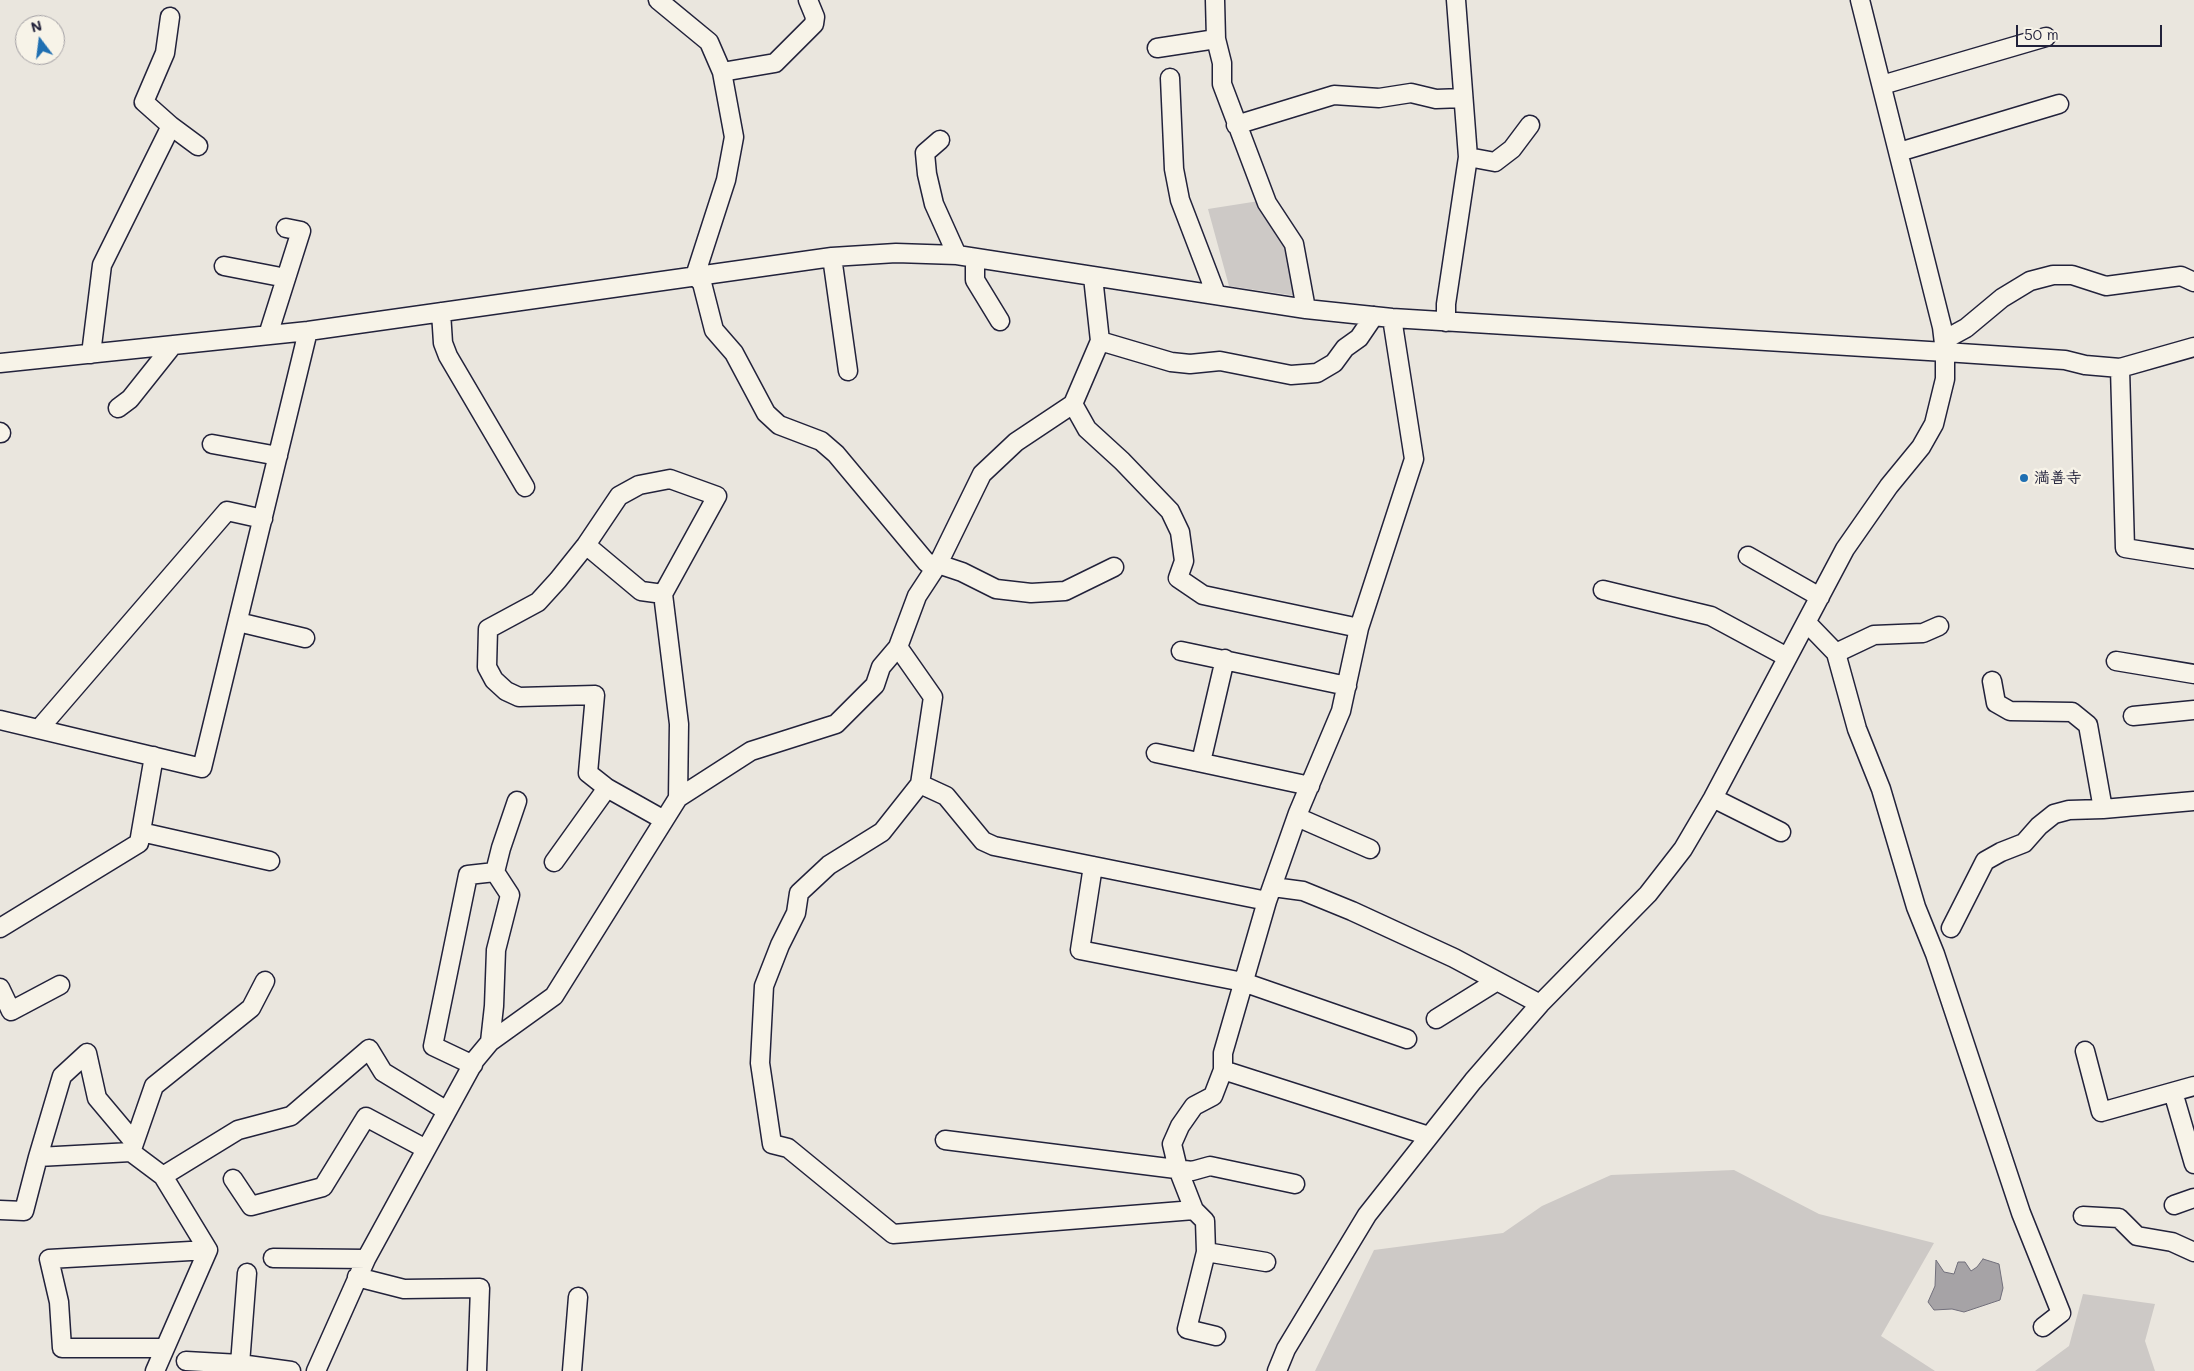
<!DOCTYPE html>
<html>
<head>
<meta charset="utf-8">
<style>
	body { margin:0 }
	#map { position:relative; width:2194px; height:1371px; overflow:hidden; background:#eae6de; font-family:Mali,sans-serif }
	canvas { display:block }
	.north { position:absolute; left:15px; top:15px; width:50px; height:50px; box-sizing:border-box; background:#f7f3e8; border:1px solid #a29fa3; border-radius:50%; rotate:345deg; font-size:14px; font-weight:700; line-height:20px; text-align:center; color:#22223b }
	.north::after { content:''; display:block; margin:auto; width:18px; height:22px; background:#1f6fb2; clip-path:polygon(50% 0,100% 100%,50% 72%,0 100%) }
	.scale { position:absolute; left:2016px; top:25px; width:146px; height:22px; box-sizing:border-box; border:2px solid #22223b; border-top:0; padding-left:6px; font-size:15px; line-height:18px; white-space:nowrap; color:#22223b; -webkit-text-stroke:4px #f7f3e8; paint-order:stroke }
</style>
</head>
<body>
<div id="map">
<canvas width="2194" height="1371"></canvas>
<div class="north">N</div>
<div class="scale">50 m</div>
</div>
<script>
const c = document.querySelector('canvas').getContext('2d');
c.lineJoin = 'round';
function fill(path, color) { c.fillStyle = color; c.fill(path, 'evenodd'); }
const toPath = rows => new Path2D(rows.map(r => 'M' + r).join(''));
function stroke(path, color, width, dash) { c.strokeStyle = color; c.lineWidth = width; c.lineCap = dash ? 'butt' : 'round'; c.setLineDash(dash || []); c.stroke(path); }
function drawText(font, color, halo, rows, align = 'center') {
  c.font = font + ' Mali,"Klee One",sans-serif'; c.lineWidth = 5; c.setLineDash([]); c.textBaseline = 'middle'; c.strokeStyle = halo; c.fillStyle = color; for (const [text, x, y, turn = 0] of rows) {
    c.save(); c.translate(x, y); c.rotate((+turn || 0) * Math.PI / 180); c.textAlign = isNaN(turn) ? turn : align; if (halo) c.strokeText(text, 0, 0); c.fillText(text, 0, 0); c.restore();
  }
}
fill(toPath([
	[1259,201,1290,245,1297,296,1229,286,1208,209],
	[1734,1170,1819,1214,1934,1243,1881,1336,1935,1371,1315,1371,1374,1250,1503,1233,1542,1206,1611,1175],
	[2083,1294,2155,1304,2145,1341,2155,1371,2035,1371,2069,1346]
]), '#cdc9c6');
const water = toPath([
	[1983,1259,1999,1264,2003,1288,2000,1300,1964,1312,1952,1309,1934,1310,1928,1302,1935,1286,1936,1260,1944,1272,1954,1274,1958,1262,1965,1262,1971,1271,1977,1267,1983,1259]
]);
fill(water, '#a6a3a6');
stroke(water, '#716f7b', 1);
const street = toPath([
	[658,0,709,42,722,72,734,137,726,180,695,276,702,283,714,330,734,353,766,413,779,425,821,441,836,454,927,563,938,564,962,572,996,589,1031,593,1065,591,1114,567],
	[1215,0,1216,39,1222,63,1222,84,1267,203,1294,244,1306,309],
	[170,17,165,53,144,102,171,126,198,146],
	[1157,48,1216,39],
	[722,72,775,63,814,24,815,17,808,0],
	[1170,78,1174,169,1180,200,1216,294],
	[1882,85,2046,37],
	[1236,125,1334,95,1379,98,1411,93,1436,99,1463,98],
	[940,140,925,153,927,174,934,204,957,255],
	[1899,152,2059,104],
	[1468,157,1495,162,1512,149,1530,125],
	[832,257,848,371],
	[975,258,975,280,1000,321],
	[224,266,286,278],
	[441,312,443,343,448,356,525,487],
	[1446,322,1446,304,1468,157,1456,0],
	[268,335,301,231,286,228],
	[1944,340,1966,328,2002,298,2030,281,2053,275,2072,275,2106,286,2181,276,2194,282],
	[1100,341,1171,362,1190,364,1220,361,1291,375,1317,373,1334,363,1345,348,1359,338,1374,316],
	[91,354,102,265,171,126],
	[0,363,308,331,832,257,896,253,957,255,1306,309,1392,318,1945,352,2065,360,2085,365,2120,368,2194,347],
	[2120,368,2125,548,2194,559],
	[1073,404,1087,429,1122,461,1170,511,1180,532,1184,561,1178,578,1203,595,1359,628],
	[118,408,130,399,173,345],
	[0,432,1,433],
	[212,444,278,456],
	[586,545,641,591,663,594],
	[1748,556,1820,597],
	[1603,590,1711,616,1787,657],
	[238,622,305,638],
	[1807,623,1836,653,1857,729,1881,789,1916,907,1935,954,2021,1213,2061,1313,2043,1327],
	[898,647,933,697,920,784,946,796,983,841,994,846,1267,901],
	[1181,651,1347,686],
	[1836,653,1874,635,1923,633,1939,626],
	[2116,661,2194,674],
	[1992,681,1996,703,2010,711,2072,712,2088,725,2103,809],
	[2133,716,2194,710],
	[0,720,202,768,308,331],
	[39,729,227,511,263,519],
	[1156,753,1310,786],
	[1201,762,1225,659],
	[920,784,882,832,829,865,799,893,796,913,780,945,764,986,760,1063,772,1144,788,1148,893,1234,1194,1210],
	[1713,798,1781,832],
	[1297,817,1370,849],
	[664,820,607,788,588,773,595,695,519,697,506,691,494,680,487,667,488,629,538,602,558,580,586,545,619,496,639,485,670,479,717,496,663,594,679,724,678,798],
	[141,832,270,861],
	[554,862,607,788],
	[1093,866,1080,950,1243,982,1407,1039],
	[495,872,501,848,517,801],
	[1273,887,1303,891,1352,911,1454,958,1540,1004],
	[0,928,139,843,154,756],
	[1951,928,1985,861,2001,852,2024,843,2039,826,2054,814,2069,810,2103,809,2194,801],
	[0,988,11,1011,60,985],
	[1436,1019,1497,981],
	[2085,1051,2101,1112,2194,1086],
	[473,1065,433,1046,468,875,495,872,510,895,496,950,494,1006,490,1042],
	[1223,1070,1429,1136],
	[2173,1092,2194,1164],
	[945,1140,1192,1171,1210,1166,1295,1184],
	[38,1157,62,1076,87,1053,97,1098,134,1142],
	[163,1176,238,1130,291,1116,369,1049,383,1072,447,1111],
	[233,1179,251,1206,323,1187,366,1117,426,1149],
	[2174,1205,2194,1198],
	[0,1210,24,1211,38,1157,131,1152],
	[2083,1216,2119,1218,2137,1236,2172,1242,2194,1252],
	[1206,1252,1266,1262],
	[273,1258,366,1259],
	[247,1273,240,1364,291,1371],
	[357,1277,404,1289,480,1288,477,1371],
	[1216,1336,1187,1329,1206,1252,1205,1221,1194,1210,1178,1169,1172,1144,1180,1126,1194,1106,1213,1096,1223,1070,1223,1053,1267,901,1298,813,1341,711,1359,628,1414,459,1392,318],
	[165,1348,62,1348,59,1302,49,1259,208,1250],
	[186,1361,240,1364],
	[155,1371,208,1250,163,1176,131,1152,154,1086,251,1008,265,981],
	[316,1371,366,1259,475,1060,490,1042,554,996,678,798,751,751,836,724,875,685,881,667,898,647,917,596,938,564,982,474,1016,442,1073,404,1100,341,1093,277],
	[572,1371,578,1297],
	[1277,1371,1286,1349,1367,1215,1473,1081,1540,1004,1648,894,1683,849,1713,798,1845,549,1889,486,1921,447,1934,424,1945,379,1945,352,1942,327,1860,0]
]);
stroke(street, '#22223b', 21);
stroke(street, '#f7f3e8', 18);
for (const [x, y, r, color] of [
	[2024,478,5,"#1f6fb2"]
]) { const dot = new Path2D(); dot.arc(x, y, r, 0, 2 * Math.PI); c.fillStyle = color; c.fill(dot); stroke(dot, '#f7f3e8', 2); }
drawText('bold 16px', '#22223b', '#f7f3e8', [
	["満善寺",2034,478]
], 'left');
</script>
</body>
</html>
